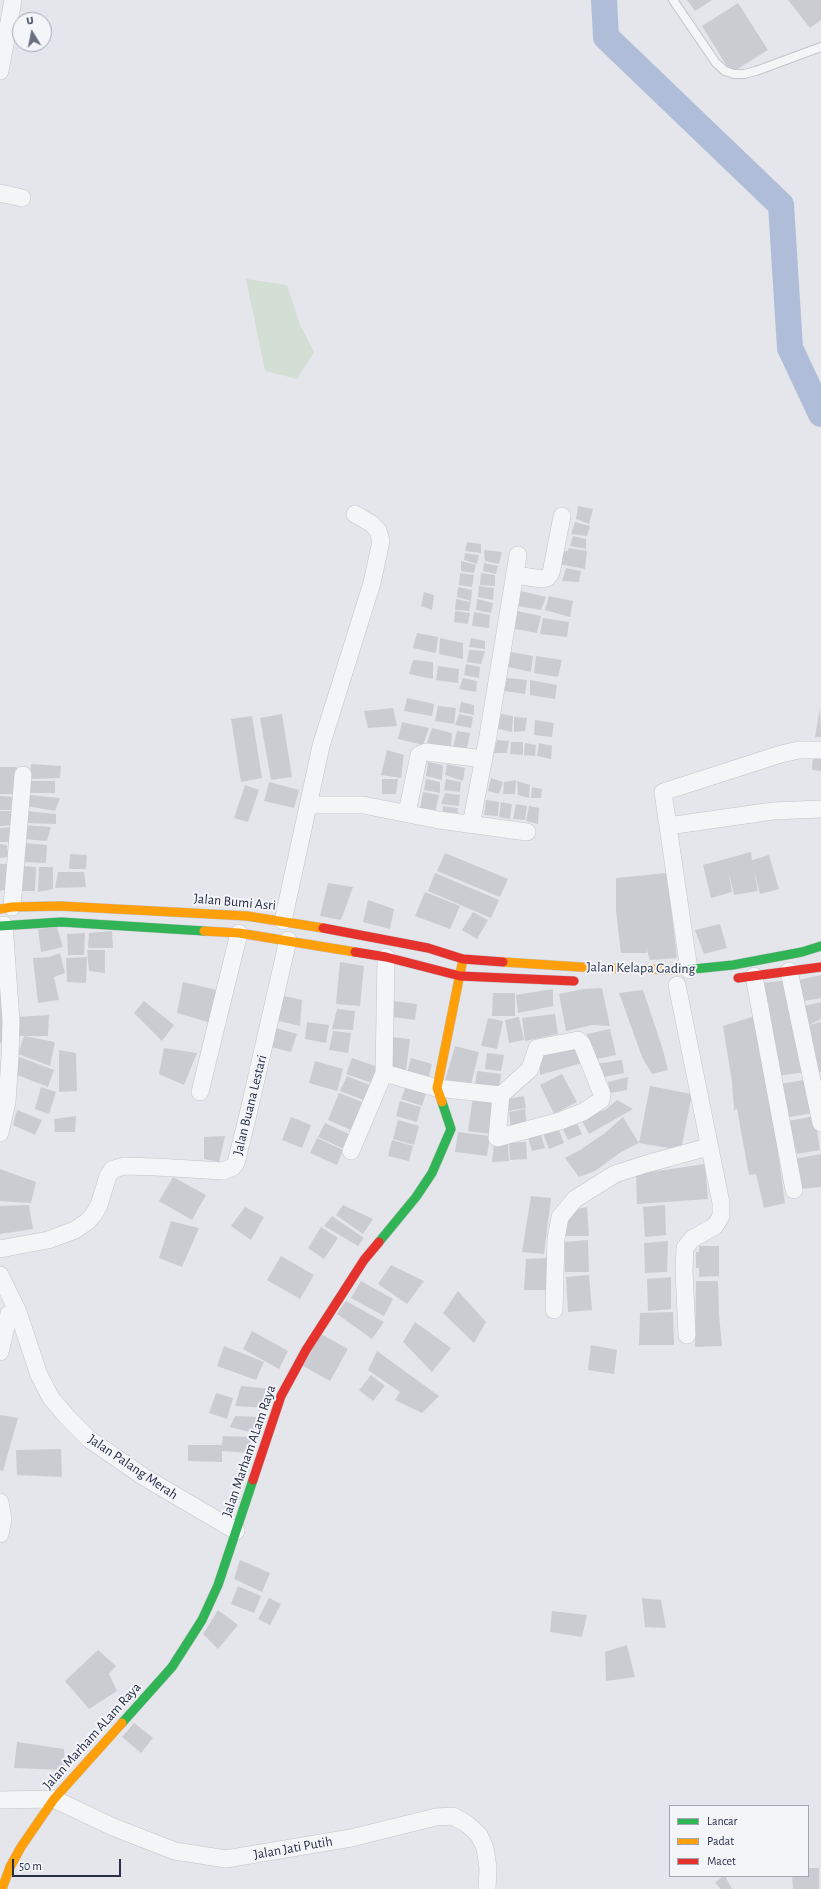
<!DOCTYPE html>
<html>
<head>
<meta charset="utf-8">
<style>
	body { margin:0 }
	#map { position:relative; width:821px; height:1889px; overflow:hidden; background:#e5e6eb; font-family:"Alegreya Sans",sans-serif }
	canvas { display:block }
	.legend { position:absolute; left:669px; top:1805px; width:140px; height:72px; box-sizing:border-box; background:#f3f5f9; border:1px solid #a2a6b2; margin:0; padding:5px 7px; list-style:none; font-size:12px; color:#282f47 }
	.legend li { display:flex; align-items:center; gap:8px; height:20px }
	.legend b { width:20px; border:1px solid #a2a6b2 }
	.north { position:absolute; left:12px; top:12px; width:40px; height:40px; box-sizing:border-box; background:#f3f5f9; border:1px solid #a2a6b2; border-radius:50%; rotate:350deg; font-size:11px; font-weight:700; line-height:16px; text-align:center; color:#282f47 }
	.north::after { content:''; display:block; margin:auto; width:14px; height:18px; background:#6a6f80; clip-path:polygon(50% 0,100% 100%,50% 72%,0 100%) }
	.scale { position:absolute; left:12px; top:1859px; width:109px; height:18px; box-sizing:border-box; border:2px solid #282f47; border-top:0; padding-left:5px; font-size:12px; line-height:14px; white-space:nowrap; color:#282f47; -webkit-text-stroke:3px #f3f5f9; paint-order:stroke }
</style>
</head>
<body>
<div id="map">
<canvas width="821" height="1889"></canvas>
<ul class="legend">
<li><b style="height:5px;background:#30b455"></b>Lancar</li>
<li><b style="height:5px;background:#ff9f0a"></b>Padat</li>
<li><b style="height:5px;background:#e5322d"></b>Macet</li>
</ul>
<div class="north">U</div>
<div class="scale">50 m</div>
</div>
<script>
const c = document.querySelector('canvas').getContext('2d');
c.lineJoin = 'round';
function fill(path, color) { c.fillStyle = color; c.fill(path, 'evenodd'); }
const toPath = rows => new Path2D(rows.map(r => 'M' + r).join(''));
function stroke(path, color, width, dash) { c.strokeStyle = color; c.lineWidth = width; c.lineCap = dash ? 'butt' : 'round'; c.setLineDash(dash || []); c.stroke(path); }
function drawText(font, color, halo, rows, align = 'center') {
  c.font = font + ' "Alegreya Sans",sans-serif'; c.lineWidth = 4; c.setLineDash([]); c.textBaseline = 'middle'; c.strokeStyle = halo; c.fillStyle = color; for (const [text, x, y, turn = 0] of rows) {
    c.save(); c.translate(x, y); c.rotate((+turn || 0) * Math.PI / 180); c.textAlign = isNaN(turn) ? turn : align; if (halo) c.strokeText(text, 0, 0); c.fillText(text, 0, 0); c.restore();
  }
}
fill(toPath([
	[246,279,287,285,300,325,314,352,297,379,265,371]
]), '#d3ded5');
stroke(toPath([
	[604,0,606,37,781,205,790,348,821,414]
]), '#b0bdd8', 26);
fill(toPath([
	[687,0,712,0,695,11],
	[788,0,821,0,821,20,810,28],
	[738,3,768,50,731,73,702,26],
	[578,506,593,509,589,524,576,519],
	[575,522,590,526,587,536,571,534],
	[573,536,586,539,586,549,570,546],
	[467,542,481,544,481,553,465,551],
	[569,548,587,551,585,569,559,564,560,552,567,551],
	[484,550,502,552,499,564,485,561],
	[465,553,479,555,477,564,464,560],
	[461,561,476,565,474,573,461,571],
	[484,563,498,566,496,574,483,571],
	[566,568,581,571,579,582,562,581],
	[460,573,474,575,472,587,459,585],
	[481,573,495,575,495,586,480,585],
	[479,586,494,588,493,600,478,597],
	[458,587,472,590,471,601,457,597],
	[521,591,546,597,541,610,518,606],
	[424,592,434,595,432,610,421,606],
	[549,596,573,601,570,617,545,610],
	[456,599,471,602,469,611,455,610],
	[477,599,493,603,491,613,476,610],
	[455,611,470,613,468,624,454,622],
	[517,611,541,616,537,633,515,629],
	[474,612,490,615,489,628,472,626],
	[543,618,569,622,567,637,540,634],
	[417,633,438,637,436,653,413,648],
	[440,638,463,643,463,659,439,654],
	[471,638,485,641,485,649,469,647],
	[469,650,485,651,481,664,467,662],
	[511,652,533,656,531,672,508,667],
	[536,656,562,660,558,677,534,673],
	[413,660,433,662,433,679,409,674],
	[466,664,480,667,479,678,464,675],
	[438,666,459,669,458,683,436,680],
	[463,678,477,681,476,692,459,689],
	[507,678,527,680,525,694,504,691],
	[530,680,557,685,555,699,530,695],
	[407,698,434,704,432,716,404,711],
	[461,702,474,705,474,715,459,712],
	[438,706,456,708,454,724,435,721],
	[393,708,397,726,368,728,364,711],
	[820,708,821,737,815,737],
	[282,714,292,777,271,780,260,718],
	[459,714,473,717,471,728,455,725],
	[501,714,513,716,512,732,498,729],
	[252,716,262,778,241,782,231,719],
	[514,717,527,718,525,731,514,732],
	[535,720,554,723,552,737,534,735],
	[402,722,429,728,423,745,398,739],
	[432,728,452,733,451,747,427,743],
	[457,731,470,733,466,754,452,751],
	[497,740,509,741,507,753,494,753],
	[511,742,523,742,523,755,510,754],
	[525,743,536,745,535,756,524,755],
	[539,743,552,746,551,759,537,756],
	[387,750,404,755,401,778,381,775],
	[813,755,821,755,821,771,812,770],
	[428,762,443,765,442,780,426,776],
	[31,764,61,766,60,778,29,779],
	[447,764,465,768,463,781,445,775],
	[0,767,17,767,15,794,0,794],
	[491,778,503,782,499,794,488,791],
	[382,779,398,779,396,794,382,794],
	[426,779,440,782,440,793,424,790],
	[446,779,461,782,460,792,444,790],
	[516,780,515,794,503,794,504,782],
	[28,781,55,781,55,793,29,793],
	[517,781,530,785,529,798,518,795],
	[269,782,299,790,294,808,264,801],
	[245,785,259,790,248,822,234,818],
	[532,787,542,789,541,798,531,798],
	[423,792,439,795,435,813,420,809],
	[445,793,460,795,459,806,441,804],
	[30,795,60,798,55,811,27,806],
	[0,796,13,797,11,810,0,810],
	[486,800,499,802,498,816,484,815],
	[501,802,512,804,510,819,499,817],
	[516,804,527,806,525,820,513,819],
	[443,806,458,808,457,818,442,815],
	[529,806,539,808,538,824,526,821],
	[0,811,15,811,13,825,0,826],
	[26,811,56,814,56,824,27,823],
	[24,825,51,827,47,841,24,839],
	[14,827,13,842,0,842,0,828],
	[25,843,47,845,46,863,23,862],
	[0,844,7,845,8,857,0,858],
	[751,852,752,860,769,855,779,889,760,894,754,870,758,891,734,895,728,869,732,892,711,898,703,865],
	[445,853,508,879,500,897,437,871],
	[70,854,87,855,86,869,69,869],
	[0,864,8,864,9,888,0,891],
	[21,866,36,867,35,891,19,891],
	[39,867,53,867,53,889,38,892],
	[58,872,84,872,86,887,55,888],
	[435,873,499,900,491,918,428,891],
	[667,873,677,958,650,960,646,947,647,953,621,953,616,911,616,878],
	[328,883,353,887,341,920,320,916],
	[425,892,460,906,450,929,415,916],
	[368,900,394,909,390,929,363,922],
	[473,912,488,920,477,939,462,930],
	[720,924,727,948,704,954,695,930],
	[57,927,63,947,41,952,38,929],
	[112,931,113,948,88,948,89,933],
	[85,933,84,955,68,955,67,934],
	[87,950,105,950,105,973,89,971],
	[60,953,65,973,54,977,59,1000,38,1003,33,958,49,957],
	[87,957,86,983,67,982,66,958],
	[340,962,364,966,360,1006,336,1004],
	[821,975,821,998,804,1001,799,980],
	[788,980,806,1072,777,1076,766,1006,769,1006,762,983],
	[183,982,217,990,211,1023,177,1013],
	[0,987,5,1042,0,1043],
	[602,988,610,1026,592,1025,566,1031,559,994,584,989],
	[553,989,553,1006,518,1013,516,995],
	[643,990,663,1050,668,1070,652,1074,642,1057,619,993],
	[493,993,515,993,515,1016,492,1016],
	[280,995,302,1000,300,1026,275,1020],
	[144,1001,174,1025,162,1041,134,1013],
	[394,1001,417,1004,415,1020,392,1017],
	[821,1002,821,1019,809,1025,804,1006],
	[337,1009,355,1011,353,1030,332,1029],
	[555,1014,558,1034,525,1041,522,1018],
	[49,1015,48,1036,24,1036,55,1042,50,1066,18,1054,24,1036,17,1036,15,1017],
	[755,1016,775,1130,785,1203,764,1208,756,1174,749,1175,737,1109,734,1110,732,1082,723,1026],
	[519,1017,524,1040,509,1043,505,1020],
	[488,1018,503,1021,497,1049,481,1046],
	[307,1022,329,1025,326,1043,305,1039],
	[821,1022,821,1072,817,1073,809,1025],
	[272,1027,297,1034,291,1052,267,1046],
	[610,1029,616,1055,592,1060,587,1034],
	[333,1031,351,1033,348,1053,329,1050],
	[390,1037,410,1039,406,1070,386,1068],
	[455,1046,479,1052,470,1088,445,1081],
	[576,1047,582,1063,540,1075,539,1054],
	[164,1048,197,1053,184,1085,159,1074],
	[59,1050,76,1053,77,1091,59,1092],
	[487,1053,504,1055,501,1071,485,1069],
	[17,1056,54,1070,48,1087,15,1074],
	[352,1058,378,1067,372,1083,346,1074],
	[411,1058,432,1064,428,1079,407,1073],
	[622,1060,624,1073,599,1078,596,1064],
	[315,1061,343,1069,337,1091,309,1083],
	[477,1071,501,1074,499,1088,475,1085],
	[562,1074,577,1102,554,1114,540,1085],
	[347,1076,372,1086,366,1101,340,1091],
	[628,1077,627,1090,610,1093,608,1082],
	[808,1079,814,1113,782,1118,776,1085],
	[407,1083,427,1090,422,1106,401,1099],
	[650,1086,692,1094,681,1150,639,1143],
	[41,1087,56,1092,49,1114,35,1109],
	[339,1093,365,1103,353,1131,328,1120],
	[524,1096,526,1108,508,1111,506,1099],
	[473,1097,497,1101,491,1134,468,1131],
	[617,1100,633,1109,589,1134,581,1119,594,1113,605,1110],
	[400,1101,421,1107,417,1122,396,1116],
	[525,1109,527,1126,511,1129,509,1112],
	[17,1110,42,1120,35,1135,13,1125],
	[76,1116,75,1132,55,1132,54,1119],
	[815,1116,820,1150,797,1154,788,1121],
	[291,1117,311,1125,302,1148,282,1140],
	[574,1117,582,1134,568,1140,561,1124],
	[623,1117,639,1143,621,1152,595,1171,579,1177,565,1158,580,1150,605,1133],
	[398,1120,419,1126,414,1145,393,1139],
	[325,1123,351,1135,344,1149,318,1137],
	[557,1125,564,1143,549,1149,542,1131],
	[540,1131,545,1148,532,1151,527,1134],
	[458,1132,490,1136,487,1156,455,1152],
	[225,1136,219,1162,204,1159,204,1137],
	[317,1138,343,1150,337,1165,310,1153],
	[392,1140,413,1146,409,1161,388,1156],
	[526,1142,527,1159,510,1160,509,1143],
	[494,1144,508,1144,509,1161,492,1162],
	[821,1154,821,1187,800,1189,794,1159],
	[705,1164,708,1199,637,1204,636,1174],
	[0,1169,36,1182,31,1203,0,1201],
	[173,1177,206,1195,192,1220,159,1201],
	[531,1196,551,1198,544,1254,522,1252],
	[29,1205,33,1229,0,1234,0,1206],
	[343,1205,373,1219,363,1234,336,1215],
	[665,1205,666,1235,645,1237,643,1207],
	[245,1207,264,1217,251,1240,231,1226],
	[587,1207,589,1236,565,1236,568,1211],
	[332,1216,364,1238,358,1246,324,1226],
	[171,1221,199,1228,182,1267,159,1258],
	[321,1227,338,1238,324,1259,308,1248],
	[588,1240,589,1272,565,1272,564,1242],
	[668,1241,667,1272,645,1273,644,1243],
	[699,1246,719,1246,719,1276,699,1277,699,1268,696,1268,696,1252,699,1252],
	[281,1256,314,1275,300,1299,267,1280],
	[547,1258,550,1290,524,1290,526,1259],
	[391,1265,424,1281,407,1304,378,1284],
	[589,1275,592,1310,568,1312,566,1277],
	[671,1277,671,1309,648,1311,647,1279],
	[361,1281,393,1299,384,1316,351,1298],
	[696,1281,718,1281,719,1314,722,1346,695,1347],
	[458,1291,486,1322,474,1343,443,1313],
	[346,1301,384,1322,372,1339,337,1314],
	[673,1312,674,1345,639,1345,640,1313],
	[415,1322,451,1348,432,1372,403,1342],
	[252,1331,288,1351,279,1369,243,1349],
	[321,1334,348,1349,330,1381,303,1366],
	[591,1345,617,1350,614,1374,588,1370],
	[224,1346,264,1362,256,1380,217,1366],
	[377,1351,439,1396,422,1413,395,1400,400,1392,368,1370],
	[371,1375,385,1386,373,1401,359,1390],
	[241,1386,271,1389,269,1408,235,1406],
	[216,1393,233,1398,227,1419,209,1413],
	[0,1415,18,1418,3,1471,0,1470],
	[235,1416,260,1417,257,1434,230,1427],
	[223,1436,251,1437,249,1453,222,1451,222,1462,188,1461,188,1445,222,1445],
	[61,1449,62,1477,17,1475,16,1450],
	[240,1560,270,1573,262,1592,234,1579],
	[238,1586,261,1596,254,1613,231,1604],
	[269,1598,281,1604,270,1625,258,1619],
	[642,1598,661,1600,666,1628,645,1627],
	[218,1610,238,1625,218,1649,203,1634],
	[552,1611,587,1615,582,1637,550,1632],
	[627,1645,635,1677,606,1681,605,1652],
	[98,1650,116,1666,109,1674,117,1691,89,1709,65,1681],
	[134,1723,153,1738,141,1753,122,1737],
	[17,1742,64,1749,65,1770,14,1768],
	[808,1868,819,1868,819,1889,793,1889,792,1876,808,1876],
	[723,1876,725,1876,732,1889,721,1889,715,1883]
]), '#cbccd1');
const lane = toPath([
	[673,0,716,63,725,71,734,74,744,74,756,71,821,47]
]);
const street = toPath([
	[0,71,13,0],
	[0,193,22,198],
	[515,575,542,579,547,578,551,573,562,516],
	[308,805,363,805,439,820,527,832],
	[407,813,419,755,426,752,484,759],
	[471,825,488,736,518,555],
	[668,826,773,811,821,809],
	[12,907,23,775],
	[283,921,321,746,372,583,381,541,378,531,372,524,355,514],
	[689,970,663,792,781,754,799,750,821,750],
	[789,971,821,1123],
	[754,976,794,1190],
	[677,985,721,1203,721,1216,715,1226,692,1239,685,1248,684,1270,687,1335],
	[384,1073,386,957],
	[200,1092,239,933],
	[0,1133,7,1102,10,1057,11,1020,4,925],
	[351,1151,384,1073,437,1088,501,1095,530,1069,537,1048,578,1040,582,1044,602,1094,601,1100,583,1112,560,1121,497,1138,501,1095],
	[0,1249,48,1240,75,1230,88,1221,94,1214,99,1205,108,1176,112,1170,117,1168,125,1166,156,1167,223,1171,233,1167,236,1163,247,1119,288,940],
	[0,1275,18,1312,39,1375,51,1398,68,1418,89,1439,144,1477,236,1531],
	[554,1310,556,1239,560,1217,575,1199,615,1174,646,1164,708,1147],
	[0,1352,9,1314,18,1312],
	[0,1502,3,1519,0,1534],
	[0,1800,54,1799,113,1827,175,1851,226,1859,351,1838,436,1817,453,1816,467,1824,479,1835,485,1848,488,1868,487,1889]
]);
const fast = toPath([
	[0,926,61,922,204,931],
	[684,970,733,965,802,952,821,946],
	[379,1242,416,1197,432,1173,451,1129,442,1102],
	[122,1723,172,1667,202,1620,218,1585,253,1480]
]);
const slow = toPath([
	[0,909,12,907,60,906,247,916,323,928],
	[204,931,239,933,355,952],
	[503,962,596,968,684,970],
	[442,1102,437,1088,463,959],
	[2,1889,10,1867,21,1847,54,1799,122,1723]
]);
const jam = toPath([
	[323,928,428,948,463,959,503,962],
	[355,952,386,957,460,976,574,981],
	[738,978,821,967],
	[253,1480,281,1396,306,1350,364,1260,379,1242]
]);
stroke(lane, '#c3c4c9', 10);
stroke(street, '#c3c4c9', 18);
stroke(fast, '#c3c4c9', 10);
stroke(slow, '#c3c4c9', 10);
stroke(jam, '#c3c4c9', 10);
stroke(lane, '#f4f5f7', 8);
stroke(street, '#f4f5f7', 17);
stroke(fast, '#30b455', 9);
stroke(slow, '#ff9f0a', 9);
stroke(jam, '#e5322d', 9);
drawText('14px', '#282f47', '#f3f5f9', [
	["Jalan Bumi Asri",235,902,5],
	["Jalan Kelapa Gading",641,968,1],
	["Jalan Buana Lestari",250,1105,-76],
	["Jalan Marham ALam Raya",249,1451,-71],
	["Jalan Palang Merah",133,1467,34],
	["Jalan Marham ALam Raya",92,1736,-48],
	["Jalan Jati Putih",293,1848,-10]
]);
</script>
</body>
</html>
